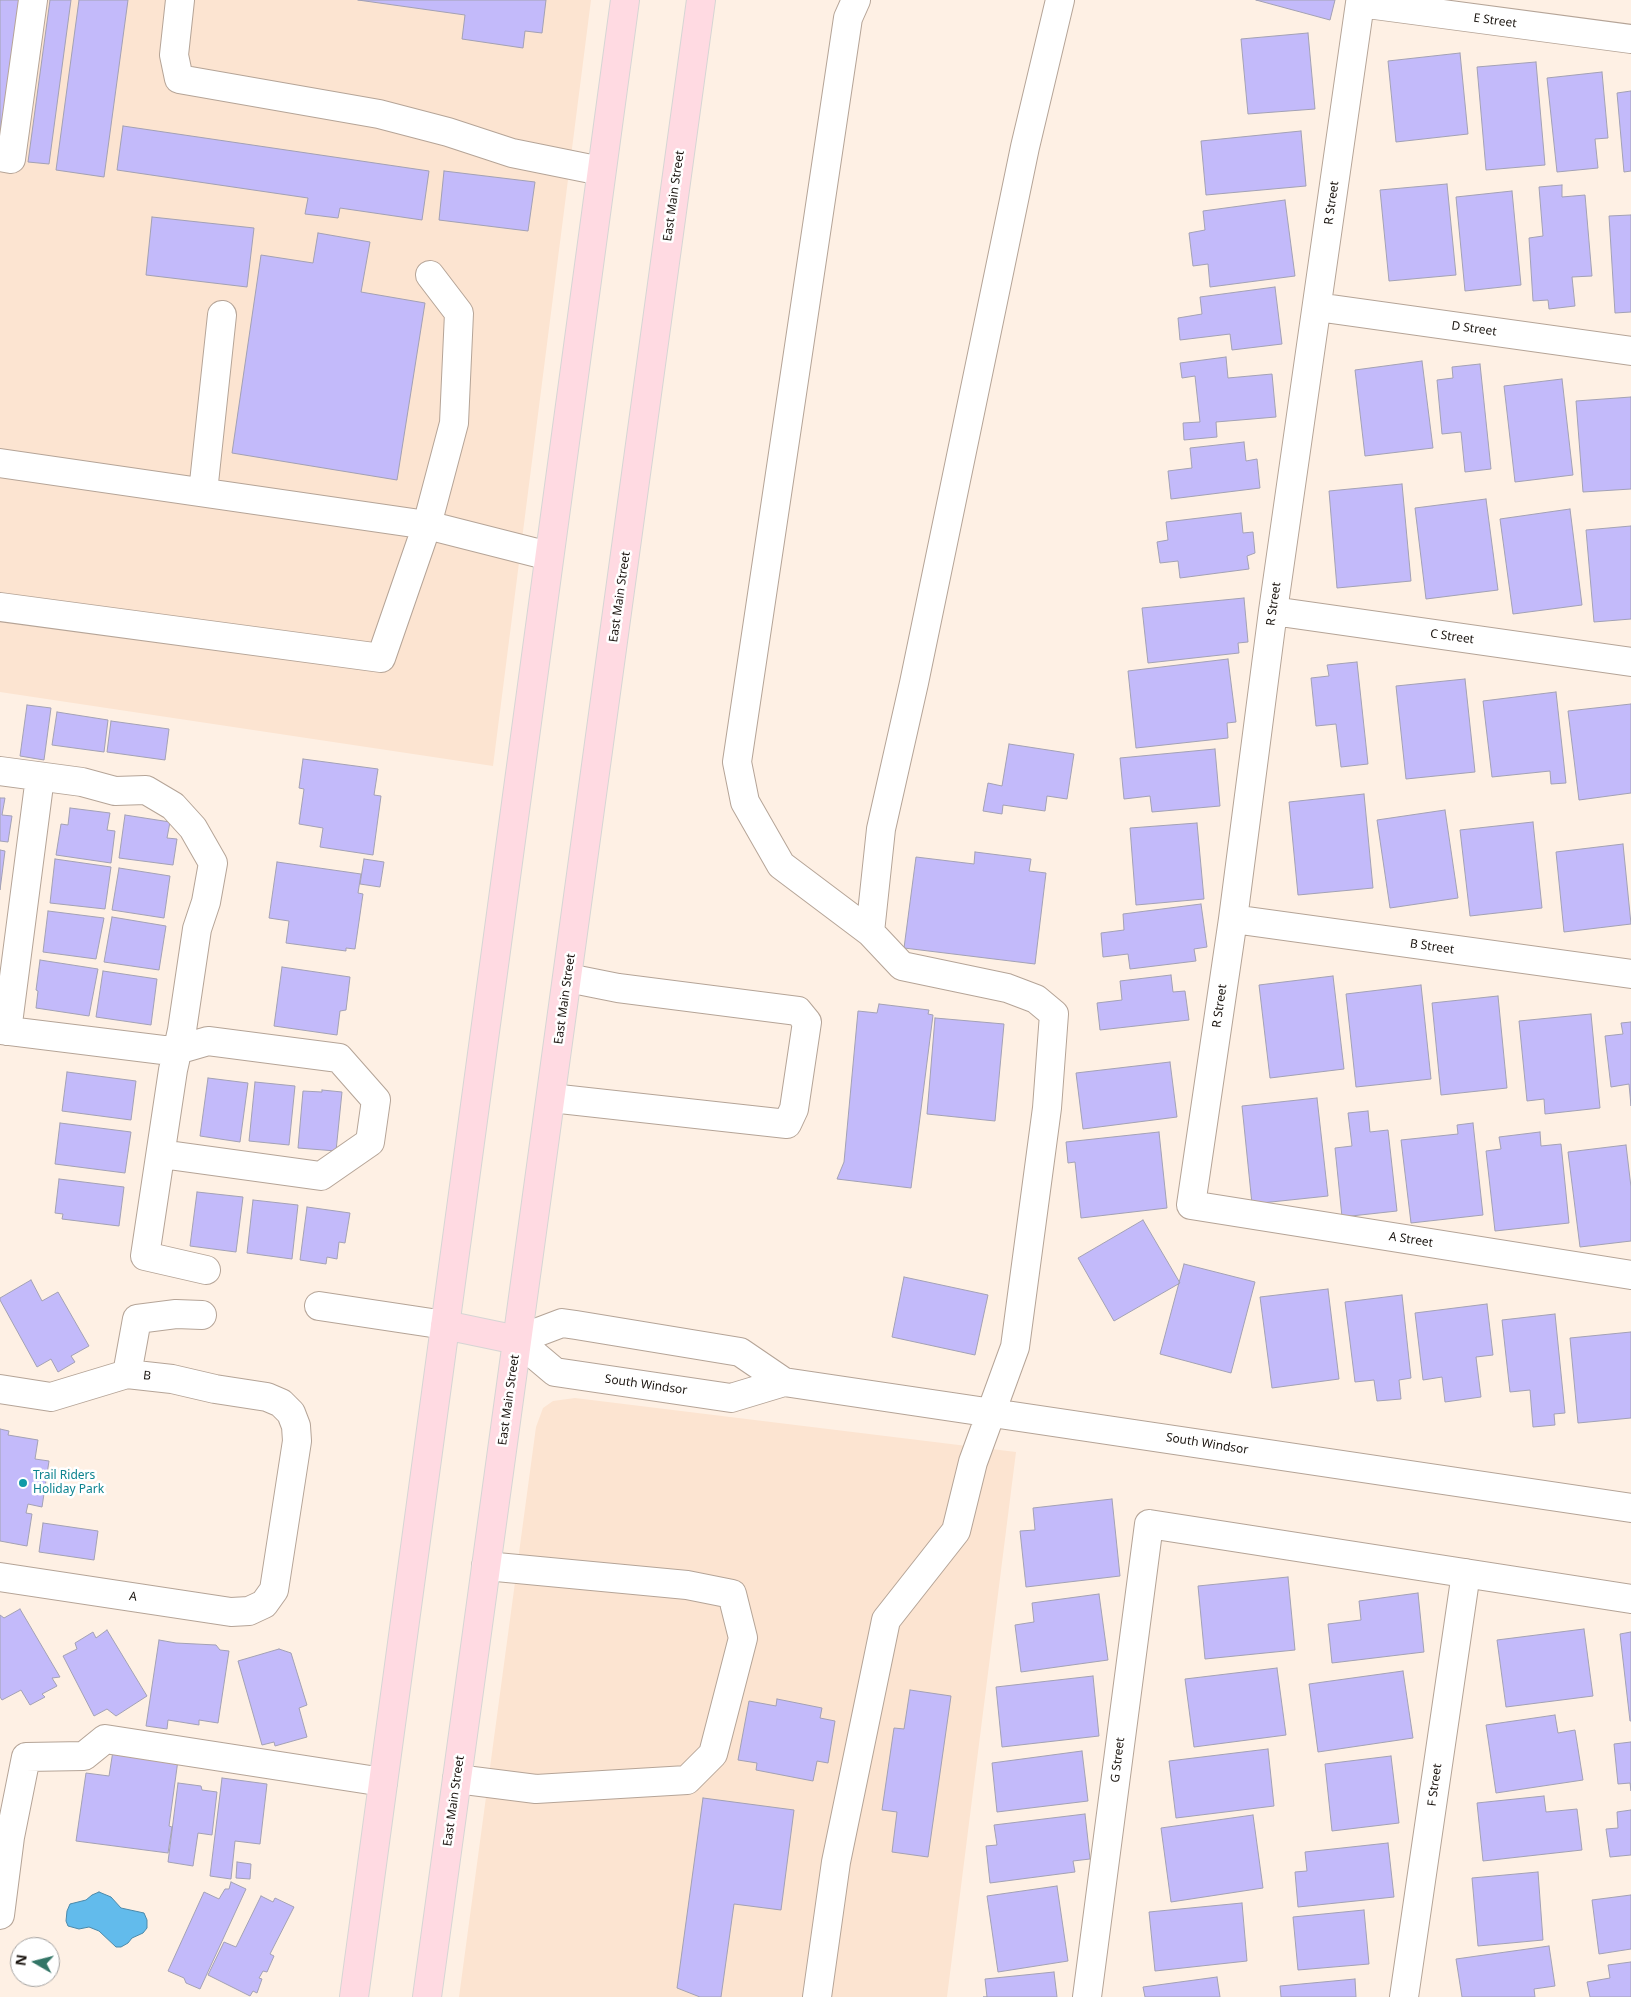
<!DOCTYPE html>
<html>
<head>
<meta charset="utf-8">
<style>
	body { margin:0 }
	#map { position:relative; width:1631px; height:1997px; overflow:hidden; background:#fef0e4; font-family:"Noto Sans",sans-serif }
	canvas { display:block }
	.north { position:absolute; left:10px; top:1937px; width:50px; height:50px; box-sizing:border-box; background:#fff; border:1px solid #a3a19f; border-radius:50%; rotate:278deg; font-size:14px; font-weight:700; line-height:20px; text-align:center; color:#19130e }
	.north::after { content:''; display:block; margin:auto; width:18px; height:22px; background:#337566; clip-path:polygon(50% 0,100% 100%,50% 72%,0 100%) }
</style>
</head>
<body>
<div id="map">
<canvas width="1631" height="1997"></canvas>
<div class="north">N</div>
</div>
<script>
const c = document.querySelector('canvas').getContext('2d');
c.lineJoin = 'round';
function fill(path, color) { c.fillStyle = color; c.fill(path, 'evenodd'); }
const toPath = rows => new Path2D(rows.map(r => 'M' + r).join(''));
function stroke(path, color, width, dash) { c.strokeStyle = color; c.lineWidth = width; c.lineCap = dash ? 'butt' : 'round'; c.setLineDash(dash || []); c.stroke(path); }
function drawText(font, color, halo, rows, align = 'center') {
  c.font = font + ' "Noto Sans",sans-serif'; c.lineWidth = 5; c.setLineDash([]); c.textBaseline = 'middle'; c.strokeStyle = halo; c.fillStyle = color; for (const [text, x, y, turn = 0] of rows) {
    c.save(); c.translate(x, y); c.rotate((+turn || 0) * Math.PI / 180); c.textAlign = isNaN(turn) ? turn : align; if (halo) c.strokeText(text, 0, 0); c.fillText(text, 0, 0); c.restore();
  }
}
fill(toPath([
	[0,0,591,0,493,766,0,692],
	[575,1398,1016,1452,947,1997,459,1997,536,1427,543,1408,553,1401]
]), '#fce4d1');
const water = toPath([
	[99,1892,111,1897,121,1908,144,1913,147,1920,147,1928,143,1933,132,1938,128,1943,121,1947,116,1947,99,1931,89,1927,79,1929,68,1926,66,1921,67,1911,70,1904,86,1900,92,1895,99,1892]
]);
fill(water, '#62bbec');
stroke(water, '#4c89a9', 1);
const building = toPath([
	[0,0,22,0,4,136,0,135,0,0],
	[50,0,71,0,49,164,28,162,50,0],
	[79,0,128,0,104,177,56,170,79,0],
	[358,0,546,0,542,33,525,31,523,48,462,39,465,15,358,0],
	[1256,0,1335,0,1330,20,1256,0],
	[1308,33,1315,109,1248,114,1241,39,1308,33],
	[1460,53,1468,134,1396,142,1388,61,1460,53],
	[1536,62,1545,165,1486,170,1477,67,1536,62],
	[1602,72,1608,138,1595,139,1598,168,1557,172,1547,78,1602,72],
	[1631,91,1631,171,1624,172,1617,93,1631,91],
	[123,126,429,171,422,220,340,208,338,218,305,214,308,198,117,170,123,126],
	[1301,131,1306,186,1206,195,1201,141,1301,131],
	[444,171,535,182,528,231,439,220,444,171],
	[1447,184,1456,275,1389,281,1380,190,1447,184],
	[1562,185,1562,197,1585,195,1592,276,1572,277,1575,306,1549,309,1548,300,1533,301,1529,238,1543,236,1539,187,1562,185],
	[1512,191,1521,285,1465,291,1456,197,1512,191],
	[1285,200,1295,276,1210,287,1208,264,1193,266,1189,233,1205,230,1203,211,1285,200],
	[1631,215,1631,312,1615,313,1609,216,1631,215],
	[152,217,254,228,247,287,146,275,152,217],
	[318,233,370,242,361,292,425,303,397,480,232,453,261,255,313,263,318,233],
	[1275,287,1282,344,1232,350,1230,334,1180,340,1178,318,1202,314,1200,297,1275,287],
	[1226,357,1228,378,1272,374,1276,417,1216,422,1217,437,1184,440,1183,423,1200,422,1195,376,1182,378,1180,363,1226,357],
	[1422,361,1433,448,1365,456,1355,370,1422,361],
	[1480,364,1491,469,1465,472,1461,432,1442,434,1437,380,1453,378,1452,367,1480,364],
	[1562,379,1573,475,1515,482,1504,386,1562,379],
	[1631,397,1631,489,1583,492,1576,401,1631,397],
	[1244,442,1246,461,1257,459,1260,488,1171,499,1168,471,1192,468,1190,448,1244,442],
	[1402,484,1411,581,1337,588,1329,491,1402,484],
	[1486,499,1498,590,1426,599,1415,508,1486,499],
	[1570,509,1582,605,1513,614,1500,519,1570,509],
	[1241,513,1243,533,1253,532,1255,553,1247,556,1249,569,1180,578,1178,561,1160,563,1157,542,1168,540,1166,522,1241,513],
	[1631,526,1631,619,1594,622,1586,530,1631,526],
	[1244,598,1248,642,1238,643,1239,653,1148,663,1142,608,1244,598],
	[1228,659,1236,722,1227,723,1228,738,1136,748,1128,671,1228,659],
	[1357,662,1368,764,1341,767,1336,724,1316,726,1311,678,1329,676,1327,665,1357,662],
	[1465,679,1475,772,1406,779,1396,686,1465,679],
	[1556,692,1566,783,1551,784,1550,771,1492,777,1483,701,1556,692],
	[1631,704,1631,793,1579,800,1568,711,1631,704],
	[27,705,51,708,44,760,20,756,27,705],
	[57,712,108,720,104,752,52,745,57,712],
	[111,721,169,729,165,760,107,752,111,721],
	[1009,744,1074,754,1067,799,1047,796,1045,811,1003,805,1002,814,983,811,988,783,1002,786,1009,744],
	[1215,749,1220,806,1152,812,1150,796,1124,799,1120,758,1215,749],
	[303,759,378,769,374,795,381,796,373,855,320,847,323,828,299,824,304,789,299,788,303,759],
	[1364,794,1373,888,1298,895,1289,802,1364,794],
	[0,798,5,798,2,815,12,816,8,842,0,841,0,798],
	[70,808,110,813,107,830,115,831,111,863,56,855,61,824,68,825,70,808],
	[1445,810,1458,898,1390,908,1377,820,1445,810],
	[125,815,170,822,167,838,177,839,173,865,119,858,125,815],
	[1533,822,1542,908,1470,916,1460,830,1533,822],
	[1197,823,1204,899,1136,905,1130,828,1197,823],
	[1623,844,1631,924,1564,932,1556,852,1623,844],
	[0,850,5,851,0,890,0,850],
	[975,852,1031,859,1029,871,1046,873,1035,964,904,948,916,857,974,864,975,852],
	[55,859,111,867,105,909,50,903,55,859],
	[364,859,384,862,380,887,360,884,364,859],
	[277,862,361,874,358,893,363,894,355,949,346,948,346,951,286,943,289,921,269,918,277,862],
	[119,868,170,876,164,918,112,910,119,868],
	[1201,904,1207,947,1194,949,1196,961,1130,969,1128,954,1103,957,1101,933,1124,930,1123,914,1201,904],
	[48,911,104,918,96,959,43,952,48,911],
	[112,917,166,926,159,970,104,962,112,917],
	[40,960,98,969,89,1016,36,1008,38,991,36,990,40,960],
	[282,967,350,977,346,1010,340,1011,337,1035,274,1026,282,967],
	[103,971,157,979,151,1025,96,1017,103,971],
	[1171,975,1173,992,1185,991,1189,1020,1100,1030,1097,1003,1122,1000,1120,981,1171,975],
	[1333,976,1344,1069,1270,1078,1259,985,1333,976],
	[1421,985,1431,1079,1356,1087,1346,994,1421,985],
	[1498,996,1507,1088,1441,1095,1432,1003,1498,996],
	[879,1004,929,1010,928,1014,933,1015,911,1188,837,1179,844,1162,858,1011,877,1013,879,1004],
	[1591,1014,1600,1108,1545,1114,1544,1099,1527,1101,1519,1021,1591,1014],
	[935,1018,1004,1024,995,1121,927,1114,935,1018],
	[1631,1022,1631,1106,1629,1084,1611,1087,1605,1036,1623,1034,1621,1023,1631,1022],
	[1170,1062,1177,1117,1083,1129,1076,1073,1170,1062],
	[67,1072,136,1081,131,1120,62,1111,67,1072],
	[208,1078,248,1083,240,1142,200,1136,208,1078],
	[255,1082,295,1086,289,1145,249,1141,255,1082],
	[322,1090,342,1092,336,1151,298,1148,303,1091,322,1092,322,1090],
	[1317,1098,1328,1196,1252,1204,1242,1106,1317,1098],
	[1368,1111,1370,1132,1388,1130,1397,1211,1342,1217,1335,1148,1352,1146,1348,1113,1368,1111],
	[60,1123,131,1132,125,1173,55,1164,60,1123],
	[1473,1123,1483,1215,1411,1223,1401,1140,1458,1134,1457,1125,1473,1123],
	[1159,1132,1167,1208,1081,1218,1075,1162,1068,1163,1066,1142,1159,1132],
	[1540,1132,1541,1146,1561,1144,1569,1223,1495,1231,1486,1151,1501,1149,1499,1137,1540,1132],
	[1626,1145,1631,1187,1631,1241,1580,1247,1568,1152,1626,1145],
	[59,1179,124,1187,119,1226,62,1219,63,1214,55,1213,59,1179],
	[197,1192,243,1197,236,1252,190,1246,197,1192],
	[253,1200,298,1205,292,1259,247,1253,253,1200],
	[307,1207,350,1213,345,1243,339,1242,337,1259,327,1257,326,1264,300,1260,307,1207],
	[1143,1220,1180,1283,1114,1321,1078,1258,1143,1220],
	[1184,1264,1255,1282,1231,1373,1160,1354,1184,1264],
	[904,1277,988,1295,975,1355,892,1337,904,1277],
	[31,1280,42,1301,58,1292,89,1346,71,1356,75,1362,58,1372,51,1359,37,1367,0,1300,0,1298,31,1280],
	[1328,1289,1339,1379,1272,1388,1260,1297,1328,1289],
	[1402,1295,1411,1378,1399,1380,1401,1399,1377,1401,1374,1380,1355,1382,1345,1302,1402,1295],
	[1487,1304,1493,1355,1476,1357,1481,1397,1445,1402,1442,1377,1423,1380,1415,1313,1487,1304],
	[1555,1314,1565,1413,1554,1414,1555,1425,1533,1427,1530,1390,1510,1392,1502,1320,1555,1314],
	[1631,1332,1631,1418,1578,1423,1570,1338,1631,1332],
	[0,1429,9,1431,8,1435,38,1440,35,1459,49,1461,42,1507,28,1504,26,1513,32,1514,27,1546,0,1541,0,1429],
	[1112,1499,1120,1576,1026,1587,1020,1531,1035,1530,1033,1508,1112,1499],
	[43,1523,98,1531,94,1560,39,1552,43,1523],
	[1288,1577,1295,1650,1205,1659,1198,1586,1288,1577],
	[1418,1593,1424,1652,1332,1663,1328,1624,1361,1620,1359,1601,1418,1593],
	[1099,1594,1108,1660,1021,1672,1015,1625,1034,1622,1032,1603,1099,1594],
	[20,1609,60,1677,52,1678,57,1686,42,1694,45,1697,30,1705,21,1690,2,1700,0,1697,0,1615,4,1618,20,1609],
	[1584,1629,1593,1696,1506,1707,1497,1640,1584,1629],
	[107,1630,147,1696,116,1716,107,1709,94,1716,63,1656,77,1649,75,1643,93,1632,96,1638,107,1630],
	[1631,1632,1631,1721,1630,1721,1620,1634,1631,1632],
	[159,1640,176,1643,216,1645,220,1650,229,1651,218,1723,199,1720,199,1725,168,1720,167,1729,146,1726,159,1640],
	[279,1649,291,1653,307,1705,299,1708,307,1737,275,1746,274,1742,262,1745,238,1661,279,1649],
	[1277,1668,1286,1735,1194,1747,1185,1679,1277,1668],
	[1403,1671,1413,1738,1318,1752,1309,1684,1403,1671],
	[1093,1676,1099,1736,1002,1747,996,1687,1093,1676],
	[910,1690,951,1696,928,1857,892,1852,897,1812,882,1810,894,1728,904,1729,910,1690],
	[777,1699,822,1708,820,1718,835,1721,828,1763,817,1761,813,1781,756,1770,757,1763,738,1760,749,1701,776,1706,777,1699],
	[1555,1715,1558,1733,1575,1730,1583,1780,1496,1793,1486,1725,1555,1715],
	[1631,1742,1631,1791,1630,1783,1618,1784,1614,1744,1631,1742],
	[1268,1749,1274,1806,1176,1818,1169,1761,1268,1749],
	[113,1751,178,1760,169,1826,172,1827,168,1853,76,1841,86,1773,109,1776,113,1751],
	[1082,1751,1088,1801,997,1812,992,1763,1082,1751],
	[1391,1756,1399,1823,1332,1831,1325,1764,1391,1756],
	[222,1778,267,1784,260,1844,235,1841,231,1879,210,1876,222,1778],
	[178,1783,201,1786,202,1790,217,1792,212,1835,198,1833,193,1866,168,1862,178,1783],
	[1544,1796,1546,1812,1577,1809,1582,1850,1483,1861,1477,1803,1544,1796],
	[703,1798,794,1810,781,1910,734,1904,721,1997,700,1997,677,1988,703,1798],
	[1631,1810,1631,1855,1610,1857,1606,1829,1618,1828,1617,1812,1631,1810],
	[1085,1814,1090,1859,1073,1861,1075,1872,990,1883,986,1846,997,1845,994,1825,1085,1814],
	[1253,1815,1263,1888,1171,1902,1161,1828,1253,1815],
	[1388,1843,1394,1897,1298,1907,1295,1872,1307,1871,1305,1852,1388,1843],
	[237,1862,251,1864,250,1879,236,1878,237,1862],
	[1538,1872,1543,1940,1478,1946,1472,1878,1538,1872],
	[231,1882,246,1889,200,1989,186,1983,184,1978,168,1971,204,1892,219,1899,225,1889,229,1889,231,1882],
	[1057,1886,1068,1961,998,1972,987,1896,1057,1886],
	[1631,1895,1631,1949,1599,1954,1592,1900,1631,1895],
	[261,1896,273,1902,275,1898,294,1907,270,1954,274,1956,267,1972,263,1971,259,1978,262,1979,257,1993,253,1991,250,1996,208,1975,224,1942,236,1947,261,1896],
	[1242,1903,1247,1961,1155,1971,1149,1912,1242,1903],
	[1364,1910,1369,1964,1298,1970,1293,1917,1364,1910],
	[1549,1946,1555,1986,1534,1989,1535,1997,1462,1997,1456,1959,1549,1946],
	[1631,1962,1631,1997,1590,1997,1587,1982,1610,1978,1608,1965,1631,1962],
	[1054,1972,1057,1997,983,1997,987,1997,985,1979,1054,1972],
	[1217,1977,1220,1997,1145,1997,1143,1987,1217,1977],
	[1355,1979,1356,1997,1281,1997,1280,1986,1355,1979]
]);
fill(building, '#c3bafa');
stroke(building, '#a3a1b4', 1);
const minor = toPath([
	[180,0,174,55,179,79,379,114,448,132,512,153,601,171],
	[1631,39,1360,3,1273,611,1233,919,1191,1205,1631,1275],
	[0,157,11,159,33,0],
	[1317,307,1631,351],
	[0,463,427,525,454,423,459,313,430,275],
	[203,492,222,315],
	[0,607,381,658,427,525,549,556],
	[1273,611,1631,662],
	[0,771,82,782,115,791,146,790,173,806,193,828,213,863,206,902,197,929,182,1030,173,1070,145,1256,206,1270],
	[1233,919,1631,974],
	[870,932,881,829,914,683,1025,147,1060,0],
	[0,1030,163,1050,177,1050,208,1041,339,1058,376,1100,370,1142,321,1176,161,1154],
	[7,1031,40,777],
	[551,1098,787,1124,794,1109,807,1022,798,1011,618,988,568,978],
	[319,1306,445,1325],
	[127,1374,137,1319,176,1314,202,1315],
	[784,1382,740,1352,576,1325,562,1323,517,1340,555,1372,731,1398,784,1382,1631,1508],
	[0,1389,51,1397,127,1374,172,1379,215,1389,267,1397,281,1403,291,1413,296,1426,297,1441,274,1590,264,1604,249,1611,231,1612,0,1577],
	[457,1779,536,1789,687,1780,713,1754,743,1638,732,1594,687,1585,486,1566],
	[0,1915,10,1837,26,1757,84,1756,105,1739,383,1782],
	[817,1997,836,1862,886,1620,956,1531,973,1462,1015,1347,1047,1108,1054,1014,1036,999,1007,988,902,966,870,932,781,865,745,802,737,762,848,18,856,0],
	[1087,1997,1149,1524,1631,1599],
	[1404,1997,1466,1573]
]);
const major = toPath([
	[445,1325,517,1340],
	[354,1997,625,0],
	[427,1997,701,0]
]);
stroke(minor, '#b5a497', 30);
stroke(major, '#d6d5d4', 30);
stroke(minor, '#fff', 28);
stroke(major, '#ffdae2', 28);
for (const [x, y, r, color] of [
	[23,1483,5,"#0f9aa8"]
]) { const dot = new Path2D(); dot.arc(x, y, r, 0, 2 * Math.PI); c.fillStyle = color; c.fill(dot); stroke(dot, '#fff', 2); }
drawText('12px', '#19130e', '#fff', [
	["E Street",1495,21,8],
	["East Main Street",674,196,-82],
	["R Street",1332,203,-82],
	["D Street",1474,329,8],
	["East Main Street",620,597,-82],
	["R Street",1274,604,-82],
	["C Street",1452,637,8],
	["B Street",1432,947,8],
	["East Main Street",565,999,-82],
	["R Street",1220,1006,-82],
	["A Street",1411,1240,9],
	["B",147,1376,7],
	["South Windsor",646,1385,8],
	["East Main Street",509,1400,-82],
	["South Windsor",1207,1444,9],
	["A",133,1597,8],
	["G Street",1118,1760,-83],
	["F Street",1435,1785,-82],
	["East Main Street",454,1801,-82]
]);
drawText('12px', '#0d838f', '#fff', [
	["Trail Riders",33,1476],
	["Holiday Park",33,1490]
], 'left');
</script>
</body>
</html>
